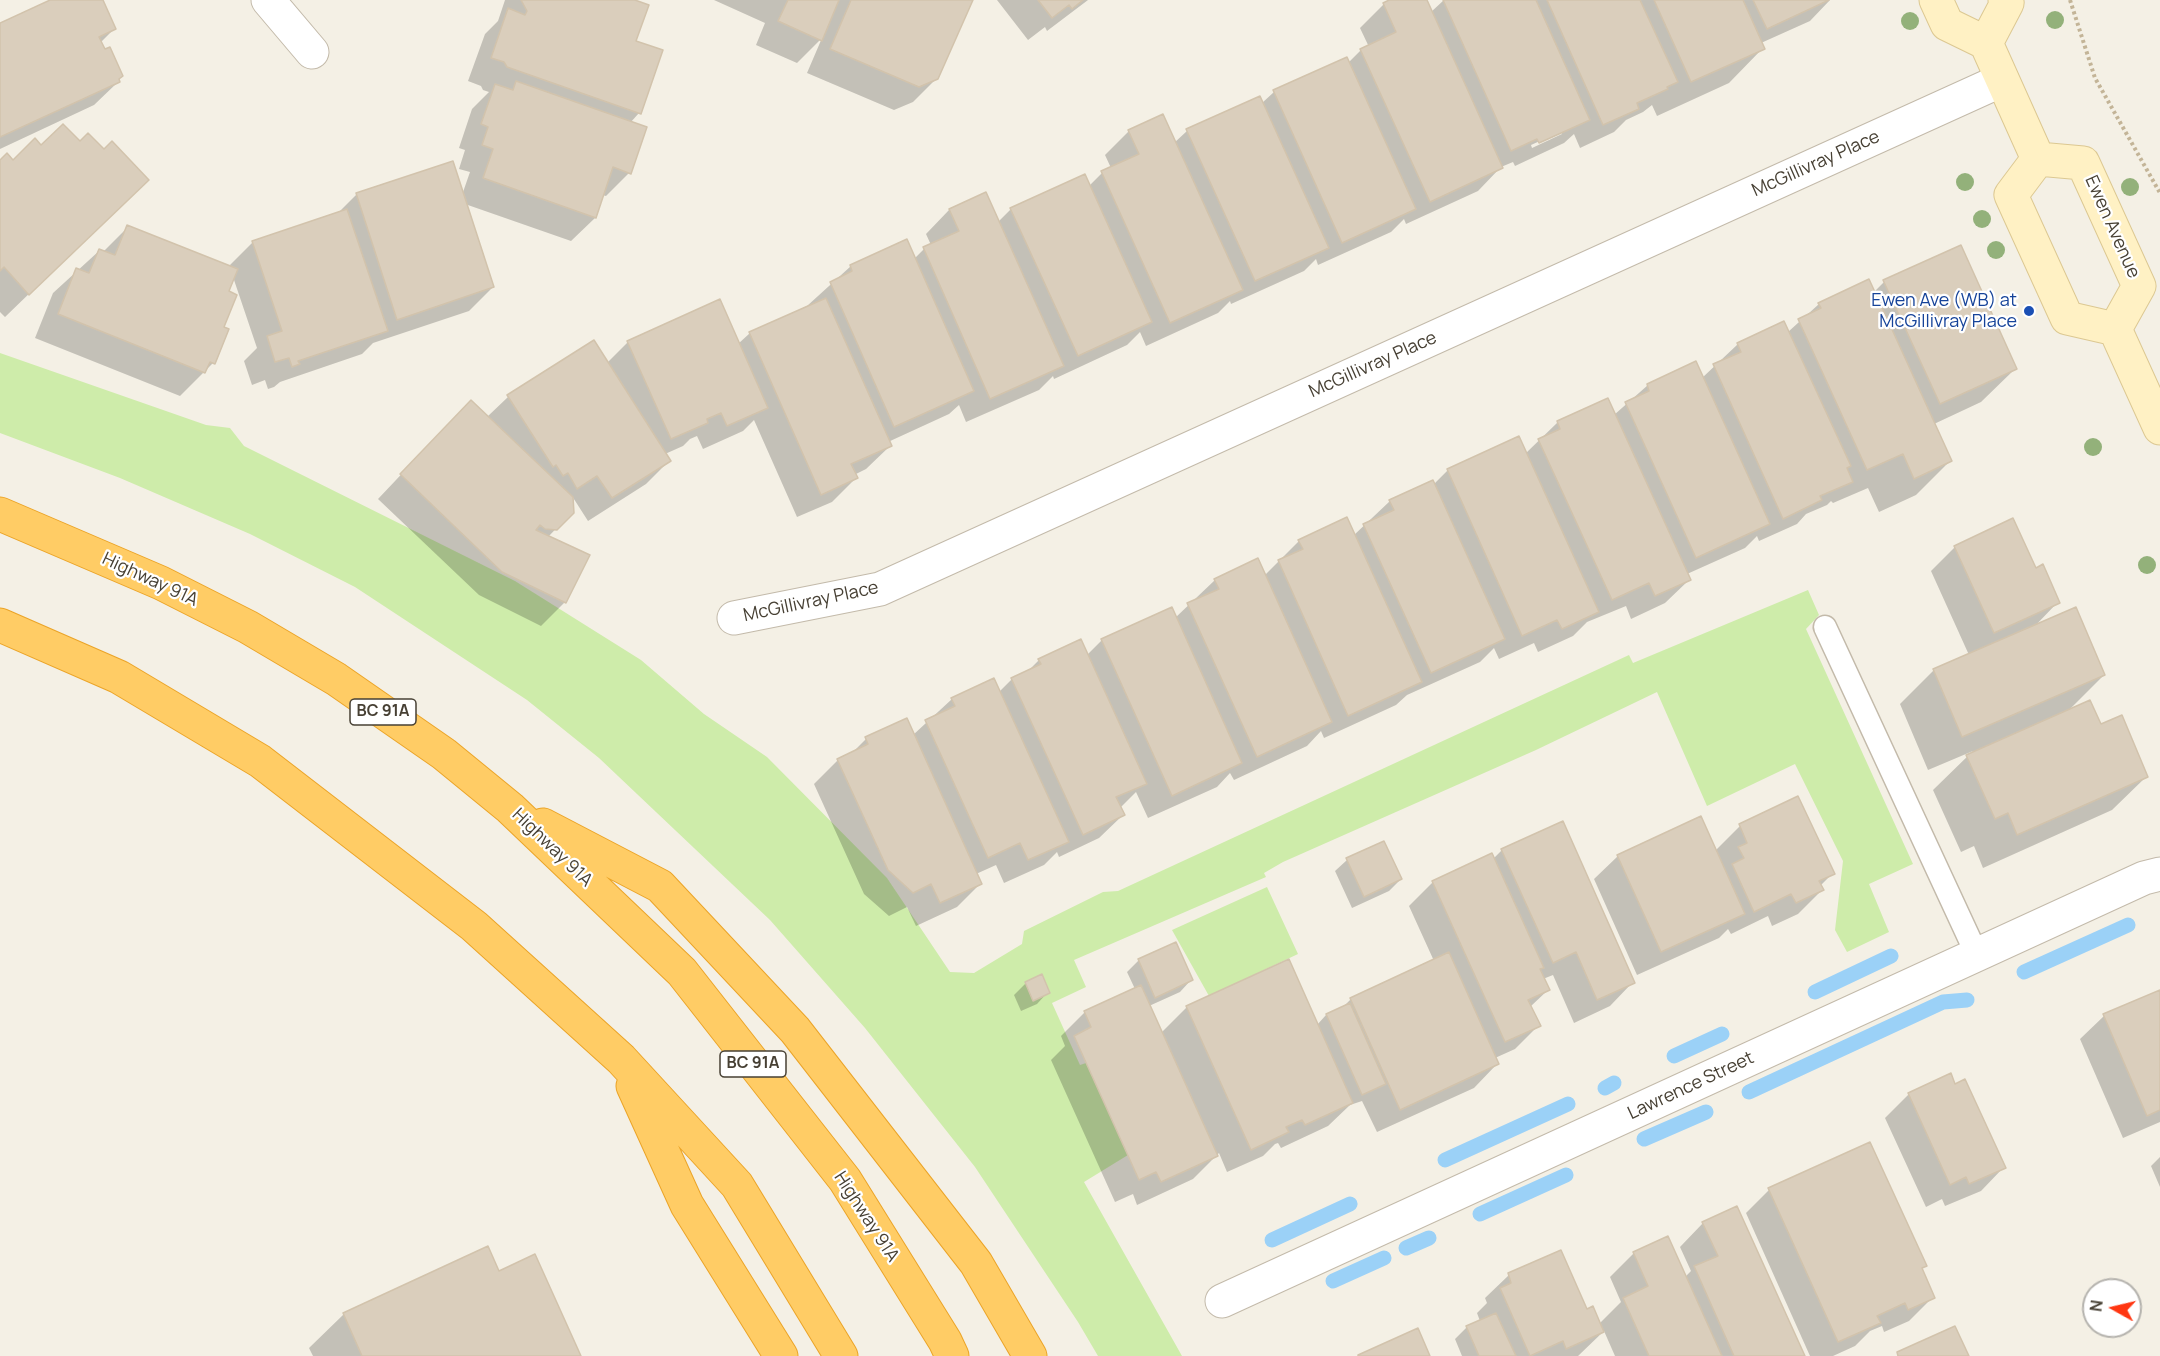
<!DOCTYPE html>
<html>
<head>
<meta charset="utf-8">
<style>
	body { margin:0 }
	#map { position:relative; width:2160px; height:1356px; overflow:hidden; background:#f4f0e5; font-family:Manrope,sans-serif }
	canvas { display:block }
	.north { position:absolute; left:2082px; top:1278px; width:60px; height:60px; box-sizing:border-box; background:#fff; border:2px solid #b5b3ae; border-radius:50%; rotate:278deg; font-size:16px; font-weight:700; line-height:24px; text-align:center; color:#474034 }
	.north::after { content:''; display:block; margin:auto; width:21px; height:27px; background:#ff3611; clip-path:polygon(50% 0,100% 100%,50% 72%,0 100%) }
</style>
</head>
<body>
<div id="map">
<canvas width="2160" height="1356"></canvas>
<div class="north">N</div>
</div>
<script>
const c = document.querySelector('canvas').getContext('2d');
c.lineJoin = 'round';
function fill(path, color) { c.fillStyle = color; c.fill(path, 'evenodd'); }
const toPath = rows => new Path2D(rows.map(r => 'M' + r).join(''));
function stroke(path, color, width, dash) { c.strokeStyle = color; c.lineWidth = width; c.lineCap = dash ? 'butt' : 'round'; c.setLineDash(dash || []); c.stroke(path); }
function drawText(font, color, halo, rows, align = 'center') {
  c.font = font + ' Manrope,sans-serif'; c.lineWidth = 4.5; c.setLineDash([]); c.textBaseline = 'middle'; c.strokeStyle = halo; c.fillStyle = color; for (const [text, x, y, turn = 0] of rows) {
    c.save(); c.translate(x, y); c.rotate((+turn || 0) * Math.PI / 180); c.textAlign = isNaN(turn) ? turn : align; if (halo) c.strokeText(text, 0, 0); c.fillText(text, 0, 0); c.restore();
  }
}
fill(toPath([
	[0,353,206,425,230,428,244,446,515,581,641,660,704,714,767,757,887,878,950,972,974,973,1022,944,1024,931,1103,892,1118,891,1629,655,1633,663,1808,590,1819,615,1806,629,1913,864,1869,884,1889,932,1847,952,1835,930,1843,861,1795,764,1707,806,1657,692,1536,750,1283,862,1264,873,1266,877,1074,960,1086,987,1052,1003,1080,1065,1086,1063,1128,1155,1084,1182,1182,1356,1098,1356,1078,1322,975,1167,865,1028,770,920,599,758,527,700,355,587,250,534,120,478,0,433],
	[1042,974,1050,992,1033,1000,1025,982],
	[1267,887,1298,954,1209,996,1172,930]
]), '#ceecaa');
fill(toPath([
	[53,0,101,0,115,28,100,43,118,82,94,105,0,149,0,25],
	[505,0,630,0,639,113,630,123,629,173,606,196,602,195,595,218,571,241,465,204,493,287,469,311,373,343,362,354,280,382,274,387,268,389,265,380,252,385,244,361,257,348,233,277,227,292,222,328,227,330,213,363,180,396,35,338,53,293,99,251,103,252,128,227,229,266,253,242,337,214,356,195,452,163,462,195,470,172,459,169,465,150,459,148,472,109,489,92,483,90,481,86,468,81,485,34,498,21],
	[714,0,971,0,937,78,913,102,894,110,807,73,822,38,797,63,756,45,765,23],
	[997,0,1088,0,1047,31,1045,27,1028,40],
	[1392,0,1425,0,1431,12,1444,0,1830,0,1810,21,1761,43,1763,48,1729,83,1657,116,1652,105,1643,112,1626,120,1614,132,1580,148,1574,134,1564,143,1515,166,1513,162,1501,167,1478,191,1406,224,1404,219,1391,232,1318,265,1316,259,1304,271,1231,304,1230,301,1218,313,1146,346,1140,332,1127,345,1054,379,1053,376,1039,390,966,422,959,405,949,414,888,442,890,446,866,469,854,475,856,478,832,502,797,517,754,420,743,431,703,449,697,436,690,439,683,446,665,454,669,461,646,484,588,521,572,496,572,512,548,537,565,602,541,626,479,595,378,499,448,425,487,417,508,397,593,342,607,363,628,342,738,344,750,333,807,306,851,266,914,259,924,249,931,245,926,234,949,210,986,194,998,222,1011,209,1089,186,1102,173,1111,168,1105,155,1129,131,1174,143,1187,131,1262,103,1274,92,1348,63,1361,50,1369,47,1360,28,1384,4],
	[1562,131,1562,134,1532,148,1531,145],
	[80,144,104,151,123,203,5,317,0,312,0,162,13,162,41,148],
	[1884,282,2016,368,1981,402,1934,424,1950,461,1916,495,1879,512,1868,488,1833,503,1831,501,1827,505,1806,514,1797,524,1759,541,1757,536,1745,548,1687,574,1689,580,1665,603,1631,619,1626,606,1587,622,1573,636,1538,652,1534,643,1499,659,1494,648,1480,662,1407,695,1396,705,1324,738,1321,731,1307,746,1234,780,1230,773,1217,787,1148,818,1136,792,1120,808,1123,815,1099,838,1059,857,1057,852,1044,865,1004,883,996,865,976,874,981,883,957,907,916,926,907,907,889,916,864,894,814,784,838,760,850,755,866,739,913,735,952,699,999,692,1012,679,1026,673,1039,660,1087,655,1102,640,1171,609,1175,618,1215,580,1264,576,1299,541,1353,536,1390,501,1434,484,1448,470,1518,438,1525,454,1558,422,1614,415,1648,385,1702,378,1738,344,1788,332,1819,304,1874,292],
	[1955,547,2035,570,2058,602,2034,627,2104,675,2068,711,2100,726,2147,776,2112,810,1983,868,1974,846,1961,852,1933,790,1973,751,1928,770,1900,704,1934,670,1969,655,1931,571],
	[1740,826,1833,873,1820,886,1822,890,1798,914,1772,926,1768,916,1731,934,1728,929,1719,938,1637,975,1594,879,1618,856,1715,851],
	[1384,843,1401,879,1389,891,1352,908,1335,871,1347,860],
	[1502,850,1633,982,1610,1006,1574,1023,1553,975,1543,979,1548,990,1530,1007,1539,1025,1515,1049,1495,1058,1497,1064,1474,1088,1377,1132,1362,1101,1350,1105,1328,1126,1281,1148,1278,1143,1275,1144,1263,1156,1227,1172,1219,1153,1193,1179,1137,1205,1133,1194,1115,1202,1051,1060,1065,1046,1061,1036,1085,1012,1135,989,1127,972,1139,960,1191,980,1180,992,1149,1006,1161,1033,1187,1007,1317,1025,1326,1015,1341,1009,1351,999,1434,961,1409,906,1433,882,1493,859],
	[1026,983,1048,992,1037,1004,1021,1011,1014,995],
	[2160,991,2160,1122,2123,1138,2080,1039,2104,1016],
	[1955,1086,2004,1167,1981,1191,1945,1206,1942,1199,1926,1207,1885,1118,1909,1094],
	[2160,1157,2160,1187,2151,1166],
	[1769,1190,1925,1266,1921,1270,1933,1297,1909,1321,1884,1332,1882,1326,1870,1331,1855,1346,1833,1356,1810,1356,1746,1213],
	[1703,1223,1803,1356,1615,1356,1604,1331,1578,1356,1462,1356,1455,1339,1467,1327,1480,1321,1477,1313,1487,1303,1485,1298,1509,1275,1586,1311,1599,1324,1621,1302,1610,1277,1633,1254,1668,1238,1685,1277,1691,1271,1680,1247],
	[498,1272,580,1356,313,1356,309,1348,344,1314]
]), '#0003');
stroke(toPath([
	[2024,972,2128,925],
	[1815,992,1891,956],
	[1674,1056,1722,1034],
	[1605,1088,1614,1083],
	[1749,1092,1943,1002,1967,1000],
	[1644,1139,1706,1112],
	[1445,1160,1568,1104],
	[1480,1214,1566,1175],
	[1272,1240,1350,1204],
	[1406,1248,1429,1238],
	[1333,1281,1384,1258]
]), '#9bd1f7', 15);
const building = toPath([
	[50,0,103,0,116,29,99,37,105,49,110,47,123,76,119,79,120,82,0,137,0,23,50,0],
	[521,0,635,0,649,5,636,41,663,50,641,114,507,67,504,62,491,58,508,8,525,15,527,11,521,0],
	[788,0,839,0,822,41,778,21,788,0],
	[851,0,973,0,938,79,919,87,830,49,851,0],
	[1038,0,1083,0,1072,9,1069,5,1052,18,1038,0],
	[1389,0,1427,0,1503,168,1430,202,1360,49,1396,32,1383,3,1389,0],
	[1443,0,1536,0,1590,120,1539,143,1537,139,1511,151,1443,0],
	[1547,0,1640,0,1678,82,1667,87,1668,89,1637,103,1639,109,1603,125,1547,0],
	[1654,0,1743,0,1765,49,1691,82,1654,0],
	[1753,0,1829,0,1767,29,1753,0],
	[1347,57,1416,209,1342,243,1273,90,1347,57],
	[516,81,647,127,631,174,613,167,596,218,483,178,493,149,482,145,488,127,481,124,495,84,513,90,516,81],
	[1260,96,1329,248,1255,281,1186,129,1260,96],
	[1163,114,1243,290,1170,323,1101,171,1139,154,1128,130,1163,114],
	[63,124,80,141,88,133,104,149,112,141,149,180,29,295,4,267,0,271,0,160,7,153,13,160,35,138,41,145,63,124],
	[453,161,494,287,397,320,356,193,453,161],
	[1085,174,1152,322,1078,356,1010,208,1085,174],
	[986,192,1064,366,990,399,923,247,959,231,949,209,986,192],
	[347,209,388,331,298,361,300,364,292,367,289,358,275,362,267,336,282,331,252,241,347,209],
	[127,225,238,269,229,291,237,295,224,327,229,329,215,364,210,362,205,373,58,314,76,268,89,273,99,249,115,255,127,225],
	[907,239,974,391,894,427,830,282,852,271,850,265,907,239],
	[1961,245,2017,369,1940,404,1883,280,1961,245],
	[1869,279,1952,461,1914,479,1903,454,1867,470,1798,319,1821,308,1818,303,1869,279],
	[826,298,892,446,851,464,858,478,821,495,749,332,826,298],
	[720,299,768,408,727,426,721,413,707,419,708,423,671,439,627,341,720,299],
	[1784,321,1851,466,1847,468,1853,482,1820,496,1822,500,1783,519,1713,364,1741,352,1737,343,1784,321],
	[594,340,671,461,612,498,597,476,577,489,568,473,563,476,556,465,553,467,507,395,594,340],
	[1696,361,1770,524,1696,558,1625,402,1649,391,1647,384,1696,361],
	[1608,398,1691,580,1655,596,1649,583,1612,600,1538,439,1560,429,1557,421,1608,398],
	[471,400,573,497,574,513,557,530,545,529,540,525,536,530,590,555,566,603,502,572,400,474,471,400],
	[1519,436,1599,612,1562,629,1557,620,1522,636,1447,469,1519,436],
	[1433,480,1505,639,1431,673,1363,524,1394,510,1389,500,1433,480],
	[1347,517,1422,682,1348,716,1278,560,1303,549,1298,540,1347,517],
	[2013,518,2036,568,2043,564,2060,603,1994,633,1954,546,2013,518],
	[1258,558,1332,722,1257,757,1187,603,1219,589,1214,579,1258,558],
	[1172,607,1242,763,1172,796,1101,639,1172,607],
	[2076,607,2105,675,1962,737,1933,669,2076,607],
	[1081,639,1147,784,1116,797,1125,815,1083,835,1011,678,1041,664,1038,659,1081,639],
	[994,678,1069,842,1028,860,1020,843,988,858,925,720,955,706,951,698,994,678],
	[2090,700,2101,724,2122,715,2148,777,2017,835,2008,813,1995,819,1966,755,2090,700],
	[907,718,982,884,940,903,931,884,913,893,888,870,837,759,868,744,865,737,907,718],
	[1798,796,1835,874,1819,881,1824,890,1796,903,1791,894,1754,912,1732,864,1744,858,1738,847,1747,843,1739,824,1798,796],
	[1701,816,1745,914,1661,952,1617,855,1701,816],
	[1563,821,1635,983,1597,1000,1576,952,1553,963,1501,849,1563,821],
	[1384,841,1402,879,1364,897,1346,858,1384,841],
	[1492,853,1544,968,1540,969,1550,990,1528,1000,1541,1026,1505,1042,1432,881,1492,853],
	[1176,942,1193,980,1155,998,1138,959,1176,942],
	[1449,952,1499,1064,1400,1110,1350,998,1449,952],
	[1289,959,1353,1103,1305,1125,1302,1120,1286,1127,1289,1132,1251,1150,1186,1006,1289,959],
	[1042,974,1050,993,1033,1001,1025,982,1042,974],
	[1141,985,1218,1156,1161,1182,1156,1172,1139,1180,1074,1036,1091,1027,1084,1011,1141,985],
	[2160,990,2160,1110,2147,1116,2103,1014,2160,990],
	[1350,1003,1386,1084,1362,1095,1326,1014,1350,1003],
	[1951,1073,1955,1084,1965,1079,2006,1168,1969,1184,1966,1177,1950,1185,1908,1093,1951,1073],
	[1870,1142,1927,1266,1922,1268,1935,1298,1908,1310,1905,1303,1877,1316,1881,1323,1838,1342,1768,1188,1870,1142],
	[1737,1206,1805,1356,1734,1356,1694,1266,1718,1256,1702,1222,1737,1206],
	[1668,1236,1722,1356,1649,1356,1623,1298,1648,1286,1633,1252,1668,1236],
	[488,1246,499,1271,535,1254,581,1356,362,1356,343,1313,488,1246],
	[1561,1250,1587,1309,1593,1306,1604,1332,1566,1349,1563,1341,1530,1356,1500,1288,1511,1283,1508,1273,1561,1250],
	[1496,1313,1516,1356,1479,1356,1466,1326,1496,1313],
	[1955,1326,1969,1356,1898,1356,1897,1352,1955,1326],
	[1418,1328,1430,1356,1358,1356,1358,1355,1418,1328]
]);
fill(building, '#dacebc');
stroke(building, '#d2c3ac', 1.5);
const lane = toPath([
	[1825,627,1977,955]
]);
const street = toPath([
	[268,0,312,52],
	[734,618,880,589,2002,80],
	[1222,1301,2144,878,2160,874]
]);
const secondary = toPath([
	[1936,0,1947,24,1986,43,2038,159],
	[1986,43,2007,3,2005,0],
	[2038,159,2083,163,2139,286,2115,329],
	[2038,159,2011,195,2067,318,2115,329],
	[2115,329,2160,428]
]);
const highway = toPath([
	[0,514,161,583,248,627,336,679,444,754,510,808,682,972,845,1180,945,1341,952,1356],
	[0,625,119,677,260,761,474,926,621,1059,737,1185,841,1356],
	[543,825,660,886,795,1030,976,1263,1030,1356],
	[633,1086,687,1205,781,1356]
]);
stroke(lane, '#c3baaa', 25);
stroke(street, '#c3baaa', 35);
stroke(secondary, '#dcc892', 35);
stroke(highway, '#eba428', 35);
stroke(toPath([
	[2070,0,2095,78,2160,193]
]), '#c3b497', 4, [3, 3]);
stroke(lane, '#fff', 22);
stroke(street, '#fff', 33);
stroke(secondary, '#fff1c4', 33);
stroke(highway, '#ffcc65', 33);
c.fillStyle = '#93b17a';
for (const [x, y] of [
	[2055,20],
	[1910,21],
	[1965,182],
	[2130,187],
	[1982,219],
	[1996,250],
	[2093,447],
	[2147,565]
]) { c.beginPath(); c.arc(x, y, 9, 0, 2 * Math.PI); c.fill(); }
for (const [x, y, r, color] of [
	[2029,311,6,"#1a4fb4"]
]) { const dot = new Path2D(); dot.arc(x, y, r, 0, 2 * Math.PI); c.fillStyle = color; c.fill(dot); stroke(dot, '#fff', 2); }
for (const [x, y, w] of [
	[383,712,66],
	[753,1064,66]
]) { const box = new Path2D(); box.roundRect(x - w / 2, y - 13, w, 26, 4.5); c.fillStyle = '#fff'; c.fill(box); stroke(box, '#474034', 1.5); }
drawText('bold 16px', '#474034', null, [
	["BC 91A",383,712],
	["BC 91A",753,1064]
]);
drawText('18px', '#474034', '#fff', [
	["McGillivray Place",1816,164,-24],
	["Ewen Avenue",2112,227,66],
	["McGillivray Place",1373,365,-24],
	["Highway 91A",150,580,25],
	["McGillivray Place",811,602,-12],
	["Highway 91A",552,848,44],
	["Lawrence Street",1691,1086,-25],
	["Highway 91A",866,1217,57]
]);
drawText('18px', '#164399', '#fff', [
	["Ewen Ave (WB) at",2017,301],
	["McGillivray Place",2017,322]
], 'right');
</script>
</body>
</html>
